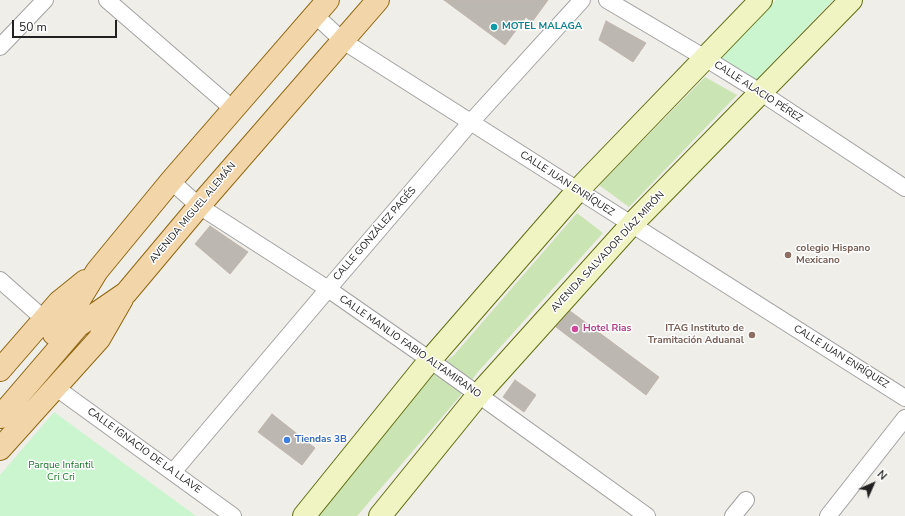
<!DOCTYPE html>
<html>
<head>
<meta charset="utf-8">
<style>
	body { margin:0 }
	#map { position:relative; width:905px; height:516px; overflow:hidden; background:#f0eee8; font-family:"Nunito Sans",sans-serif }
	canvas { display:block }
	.north { position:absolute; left:853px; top:464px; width:40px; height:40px; -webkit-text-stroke:3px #fff; paint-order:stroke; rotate:45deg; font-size:11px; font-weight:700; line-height:16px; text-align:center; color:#212121 }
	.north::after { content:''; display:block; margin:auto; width:14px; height:18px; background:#212121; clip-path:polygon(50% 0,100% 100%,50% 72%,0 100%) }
	.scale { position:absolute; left:12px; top:20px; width:105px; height:18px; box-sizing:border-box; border:2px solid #212121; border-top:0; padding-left:5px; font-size:12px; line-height:14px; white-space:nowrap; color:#212121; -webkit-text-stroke:3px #fff; paint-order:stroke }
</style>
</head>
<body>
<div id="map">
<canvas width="905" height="516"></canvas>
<div class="north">N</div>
<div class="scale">50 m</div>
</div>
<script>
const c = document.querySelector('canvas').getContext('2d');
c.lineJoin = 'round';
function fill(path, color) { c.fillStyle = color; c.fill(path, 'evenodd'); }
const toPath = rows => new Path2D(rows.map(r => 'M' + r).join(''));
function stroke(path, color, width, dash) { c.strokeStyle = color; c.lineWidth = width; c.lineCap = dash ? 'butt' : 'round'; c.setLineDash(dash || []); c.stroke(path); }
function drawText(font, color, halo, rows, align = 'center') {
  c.font = font + ' "Nunito Sans",sans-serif'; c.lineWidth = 3; c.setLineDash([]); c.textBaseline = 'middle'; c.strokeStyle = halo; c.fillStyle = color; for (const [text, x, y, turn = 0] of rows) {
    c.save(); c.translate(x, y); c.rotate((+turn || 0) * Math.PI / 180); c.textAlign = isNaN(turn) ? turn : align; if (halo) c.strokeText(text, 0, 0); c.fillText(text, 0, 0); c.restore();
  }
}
fill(toPath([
	[705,77,737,95,629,207,599,185],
	[577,213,603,233,477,373,461,395,357,516,316,516,430,373,454,355]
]), '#cbe4b4');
fill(toPath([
	[776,0,833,0,756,80,721,58],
	[54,412,196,516,0,516,0,475]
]), '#cbf5cf');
const building = toPath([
	[444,0,548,0,532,22,526,17,505,45,444,0],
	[606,21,646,43,633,62,599,40,606,21],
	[210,226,248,252,230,274,195,244,210,226],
	[570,311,659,377,646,395,556,327,570,311],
	[515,380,536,395,524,412,503,397,515,380],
	[272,414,315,448,302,465,258,432,272,414]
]);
fill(building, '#bdb7b1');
stroke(building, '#c0b5ac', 1);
const minor = toPath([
	[107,0,233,109],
	[607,0,705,58,760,92,905,188],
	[315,15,343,41,905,398],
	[0,47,45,0],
	[171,181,199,206,328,289,430,360,647,516],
	[0,280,44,319],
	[55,387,233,516],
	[173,472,328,289,471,122,582,0],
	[733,516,746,500],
	[828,516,905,418]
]);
const secondary = toPath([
	[304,516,430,360,578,190,761,0],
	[380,516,478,395,631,225,851,0]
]);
const primary = toPath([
	[54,334,70,315,97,271,171,181,328,0],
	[0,370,59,302,85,281],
	[0,417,78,326,126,293,199,206,378,0],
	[0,449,99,339,122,299]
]);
stroke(minor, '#a2a2a2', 18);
stroke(secondary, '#626f11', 24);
stroke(primary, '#8e6710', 24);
stroke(minor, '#fff', 16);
stroke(secondary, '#f0f4c3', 22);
stroke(primary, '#f3d5aa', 22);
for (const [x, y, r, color] of [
	[494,27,4,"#0f9aa8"],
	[788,255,4,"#8d6e63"],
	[575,329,4,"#d1479c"],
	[752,335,4,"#8d6e63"],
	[287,440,4,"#3f7fe0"]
]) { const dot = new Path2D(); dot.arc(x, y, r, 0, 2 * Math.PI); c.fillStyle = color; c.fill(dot); stroke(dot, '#fff', 1.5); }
drawText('bold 10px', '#0d838f', '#fff', [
	["MOTEL MALAGA",502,27]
], 'left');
drawText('10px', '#212121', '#fff', [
	["CALLE ALACIO PÉREZ",758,92,33],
	["CALLE JUAN ENRÍQUEZ",567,184,33],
	["AVENIDA MIGUEL ALEMÁN",193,213,-50],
	["CALLE GONZÁLEZ PAGÉS",375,234,-49],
	["AVENIDA SALVADOR DÍAZ MIRÓN",608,252,-47],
	["CALLE MANLIO FABIO ALTAMIRANO",410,347,35],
	["CALLE JUAN ENRÍQUEZ",841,357,32],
	["CALLE IGNACIO DE LA LLAVE",144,451,36]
]);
drawText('bold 10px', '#785e54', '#fff', [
	["colegio Hispano",796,249],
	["Mexicano",796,261],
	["ITAG Instituto de",744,329,"right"],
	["Tramitación Aduanal",744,341,"right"]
], 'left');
drawText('bold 10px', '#b23c85', '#fff', [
	["Hotel Rias",583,329]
], 'left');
drawText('bold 10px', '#366cbe', '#fff', [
	["Tiendas 3B",295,440]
], 'left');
drawText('10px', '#177622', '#fff', [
	["Parque Infantil",61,466],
	["Cri Cri",61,478]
]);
</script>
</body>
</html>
